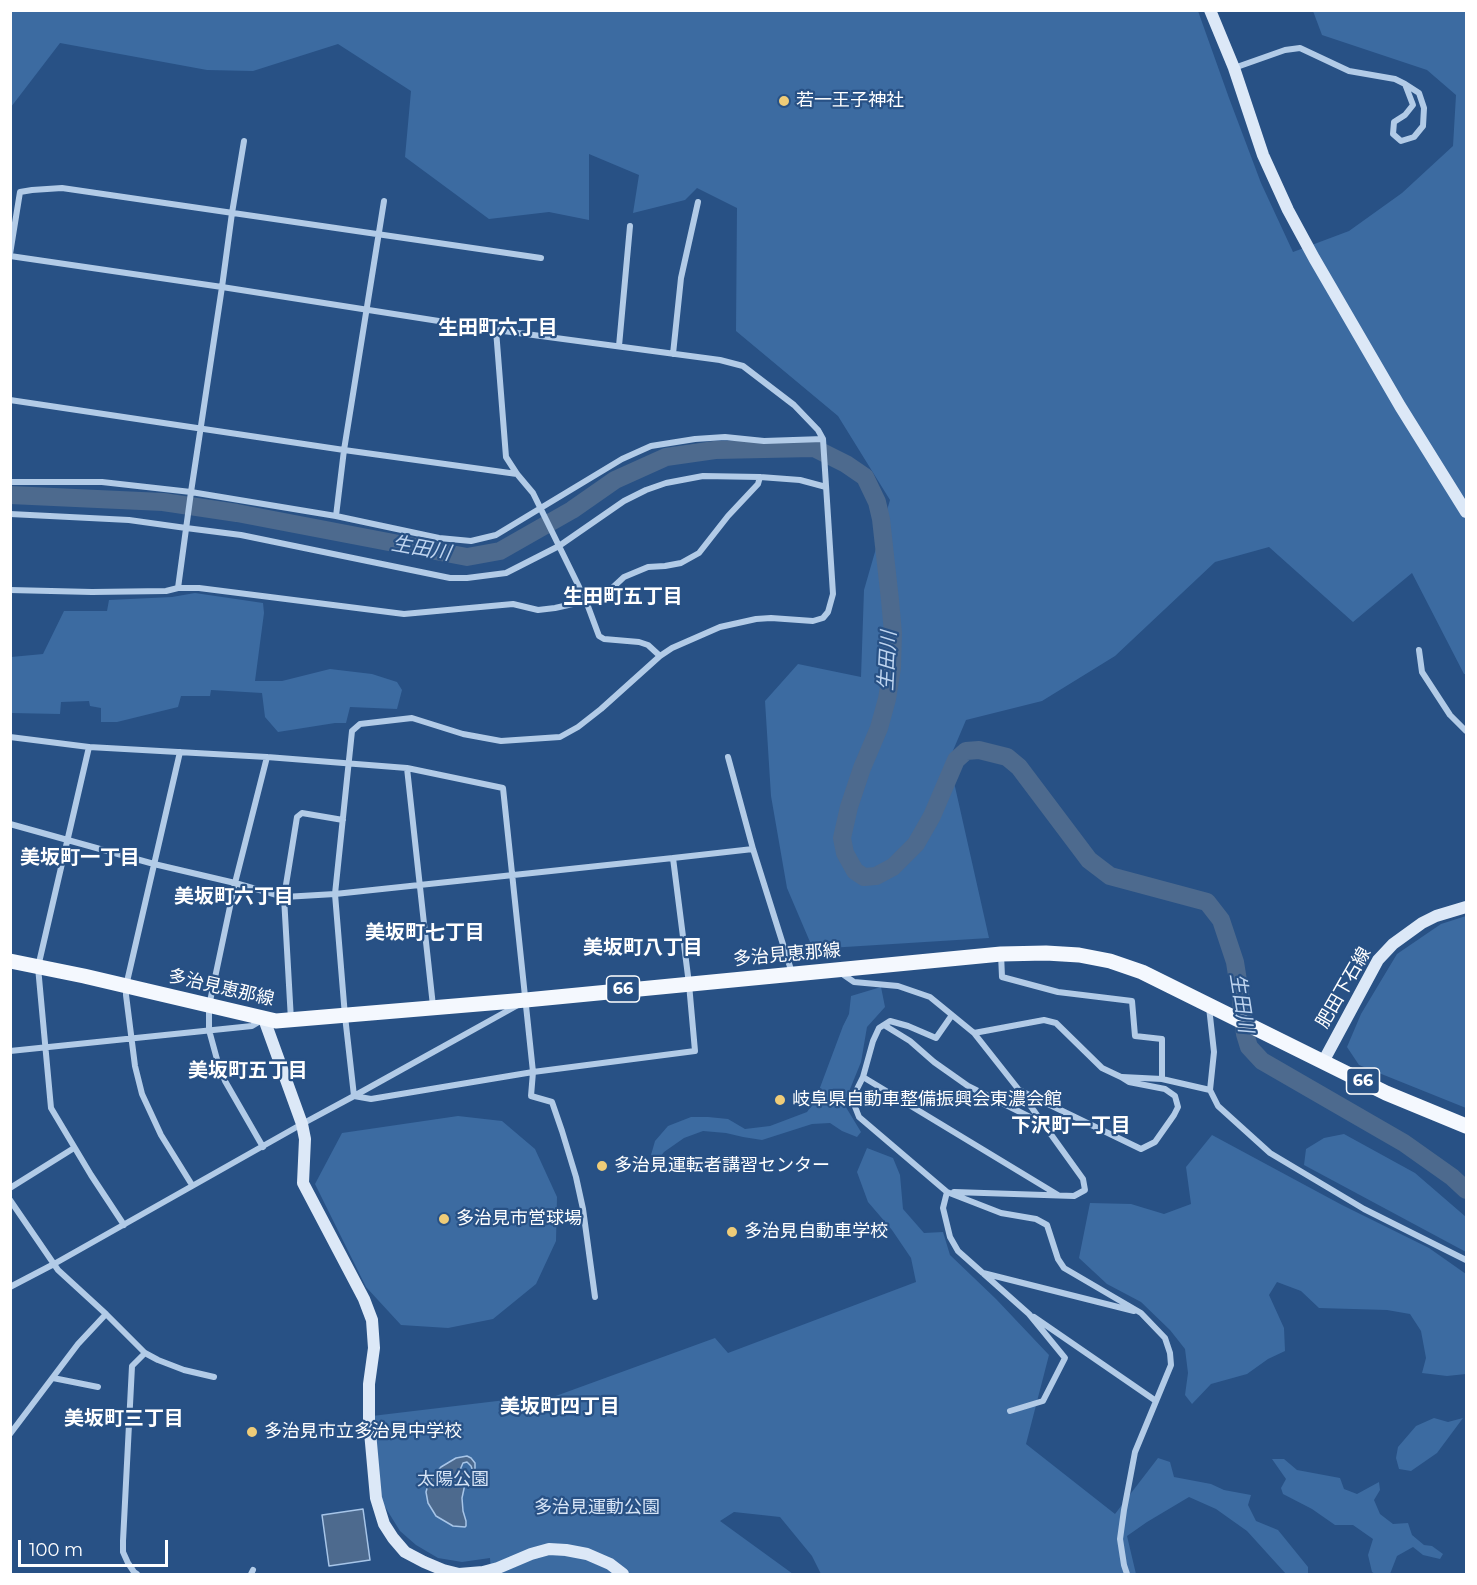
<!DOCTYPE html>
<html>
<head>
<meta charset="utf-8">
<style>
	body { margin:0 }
	#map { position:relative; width:1477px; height:1585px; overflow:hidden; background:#285185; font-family:Montserrat,sans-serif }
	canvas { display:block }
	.frame { position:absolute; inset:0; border:12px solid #fff; pointer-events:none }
	.scale { position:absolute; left:18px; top:1540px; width:150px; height:27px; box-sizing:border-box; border:3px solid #fff; border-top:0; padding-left:8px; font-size:18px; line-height:21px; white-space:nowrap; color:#fff; -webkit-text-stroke:4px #285185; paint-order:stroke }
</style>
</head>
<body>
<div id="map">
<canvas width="1477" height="1585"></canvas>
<div class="frame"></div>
<div class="scale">100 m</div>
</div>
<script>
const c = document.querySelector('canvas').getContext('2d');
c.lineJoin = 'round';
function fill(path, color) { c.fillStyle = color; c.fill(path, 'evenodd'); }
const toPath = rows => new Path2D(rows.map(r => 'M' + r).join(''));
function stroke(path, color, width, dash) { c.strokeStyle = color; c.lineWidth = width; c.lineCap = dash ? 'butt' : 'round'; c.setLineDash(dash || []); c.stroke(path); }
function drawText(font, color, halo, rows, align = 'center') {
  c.font = font + ' Montserrat,"Noto Sans JP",sans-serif'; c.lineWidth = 4.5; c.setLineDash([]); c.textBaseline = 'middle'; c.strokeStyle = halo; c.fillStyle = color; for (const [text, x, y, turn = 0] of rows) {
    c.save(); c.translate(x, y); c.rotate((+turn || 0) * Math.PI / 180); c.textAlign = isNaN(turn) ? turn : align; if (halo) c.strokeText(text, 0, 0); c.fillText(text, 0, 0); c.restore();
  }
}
fill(toPath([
	[11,11,1198,11,1229,98,1261,183,1293,252,1349,231,1402,193,1453,146,1456,95,1427,70,1322,35,1313,11,1466,11,1466,674,1464,674,1412,573,1353,622,1269,547,1215,562,1115,656,1042,701,966,720,949,760,989,938,813,949,787,888,771,796,765,701,798,664,861,677,864,590,890,500,838,416,736,331,737,208,697,188,685,200,633,213,639,175,589,154,589,220,549,212,489,219,405,157,411,91,338,44,253,71,207,70,60,43,11,107],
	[195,593,263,603,264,613,255,681,282,681,330,669,372,674,397,682,402,690,397,709,350,707,346,723,335,723,278,732,265,717,262,693,211,690,210,696,181,696,178,707,117,722,101,722,101,708,90,706,89,701,61,702,60,714,11,713,11,657,43,654,64,611,107,611,109,600,172,597],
	[1466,916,1466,1108,1359,1065,1347,1047,1361,1014,1397,954,1441,924],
	[881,987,885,1007,867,1027,861,1062,844,1104,861,1132,857,1137,842,1131,830,1123,812,1124,762,1140,743,1137,726,1133,703,1131,684,1138,664,1152,658,1160,651,1155,655,1141,668,1126,691,1117,708,1117,728,1119,745,1129,770,1126,807,1112,815,1101,843,1026,849,1014,851,996],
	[458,1116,502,1121,535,1149,557,1197,556,1241,536,1284,493,1319,448,1328,401,1325,366,1287,315,1184,342,1133],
	[1344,1134,1415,1173,1466,1217,1466,1252,1304,1165,1306,1149,1324,1138],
	[1212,1135,1342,1205,1429,1248,1466,1274,1466,1374,1447,1376,1422,1373,1426,1358,1421,1331,1410,1314,1387,1310,1319,1308,1301,1291,1277,1282,1269,1295,1284,1328,1285,1351,1268,1359,1247,1374,1211,1384,1192,1404,1185,1395,1188,1373,1185,1349,1170,1330,1141,1302,1107,1284,1079,1258,1090,1203,1131,1204,1164,1214,1191,1204,1186,1167],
	[867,1148,893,1158,900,1175,903,1209,924,1233,943,1232,950,1255,996,1299,1049,1355,1026,1444,1115,1514,1158,1458,1170,1462,1174,1477,1211,1484,1224,1490,1251,1495,1248,1505,1256,1521,1278,1530,1308,1567,1308,1574,1286,1574,1247,1531,1216,1509,1189,1497,1147,1522,1127,1536,1136,1574,821,1574,812,1556,780,1517,734,1512,720,1521,793,1574,491,1574,490,1558,462,1562,438,1558,416,1545,400,1531,382,1502,372,1416,514,1399,529,1403,542,1401,715,1338,728,1353,916,1282,911,1258,892,1230,868,1202,857,1172],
	[1434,1418,1448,1422,1463,1418,1437,1453,1411,1471,1399,1469,1396,1458,1398,1447,1416,1426],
	[1272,1459,1284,1459,1297,1470,1340,1478,1344,1489,1357,1494,1379,1482,1380,1490,1374,1500,1380,1514,1393,1524,1408,1523,1412,1535,1424,1545,1432,1546,1443,1554,1440,1559,1423,1555,1413,1547,1397,1556,1390,1574,1375,1574,1372,1572,1368,1555,1373,1539,1353,1525,1335,1525,1312,1509,1283,1494,1281,1488,1286,1479]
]), '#3c6ba1');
const water = toPath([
	[467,1456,471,1458,475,1463,475,1469,474,1474,471,1466,467,1462,463,1463,460,1470,472,1481,470,1485,465,1484,462,1498,463,1511,466,1521,466,1526,465,1527,453,1526,436,1516,428,1503,426,1492,429,1481,441,1467,456,1458,467,1456],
	[363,1509,370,1560,329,1566,322,1515,363,1509]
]);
fill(water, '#4d6a8e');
stroke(water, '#a7c5e8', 1.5);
stroke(toPath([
	[10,495,163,502,237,513,467,557,500,551,572,510,615,480,666,457,715,450,814,448,846,464,865,477,877,502,881,519,890,600,893,633,892,668,887,699,879,728,862,768,849,807,842,838,845,853,855,871,864,877,876,876,893,867,916,844,932,816,956,760,966,751,979,750,1007,757,1019,767,1089,860,1110,876,1207,902,1221,920,1235,962,1241,1000,1245,1034,1249,1047,1262,1061,1404,1143,1452,1177,1466,1190]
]), '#4d6a8e', 18);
stroke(toPath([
	[1234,68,1285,50,1300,48,1349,71,1395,79,1405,84,1419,93,1424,108,1423,126,1414,137,1401,141,1393,134,1394,122,1405,115,1413,105,1405,84],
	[10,254,20,192,32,190,62,188,541,258],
	[10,256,222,287,496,330,720,360,743,366,794,405,818,430,823,439,833,594,828,612,823,618,813,621,771,618,756,619,720,627,672,648,660,656,601,709,578,727,560,737,501,741,463,734,412,718,360,724,352,731,335,894,345,1016,354,1096,371,1099,533,1072,695,1051,689,984,673,858,335,894,284,897,235,883,154,864,10,824],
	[496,330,506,457,517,474,533,493,586,601,599,636,604,639,639,642,648,645,660,656],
	[619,346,630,226],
	[673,354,681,278,698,202],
	[10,400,344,450,517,474],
	[10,482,102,482,191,492,336,516,439,538,471,541,496,535,622,459,651,446,695,439,725,437,764,441,823,439],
	[10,514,129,520,186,528,241,535,450,578,467,578,506,573,559,546,624,501,646,490,666,483,703,476,760,477,800,480,826,487],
	[336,516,344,450,384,201],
	[178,588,191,492,222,287,232,213,244,141],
	[10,590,92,592,166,591,178,588,199,588,404,614,513,604,538,610,555,608,586,601,610,590,624,577,648,567,665,566,681,563,699,553,728,516,758,484,760,477],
	[1419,650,1422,672,1450,715,1466,731],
	[10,737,89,747,267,757,407,768,503,788,533,1072,531,1096,552,1102,562,1131,576,1177,583,1209,595,1297],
	[89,747,38,967,51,1108,91,1175,124,1225],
	[180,752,126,986,126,995,135,1066,142,1094,161,1135,192,1185],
	[728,757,753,849,792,973],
	[407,768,433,1006],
	[673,858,753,849],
	[1001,954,1002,977,1058,992,1132,1001,1135,1036,1162,1039,1162,1079],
	[841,973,854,982,898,986,930,997,974,1033,1019,1090,1083,1179,1085,1190,1074,1196,954,1192],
	[1209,1007,1214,1052,1210,1090,1218,1106,1270,1153,1364,1209,1466,1260],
	[952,1015,936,1038,908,1026,890,1021,879,1028,873,1041,863,1077,852,1099,859,1117,947,1192,1001,1213,1036,1219,1047,1225,1058,1259,1064,1268,1141,1313,1165,1338,1170,1353,1171,1365,1135,1452,1124,1510,1120,1539,1124,1565,1127,1574],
	[291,1020,284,897,297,817,302,813,343,820],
	[884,1025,910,1041,934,1062,968,1086,1040,1122],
	[974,1033,1044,1020,1056,1023,1102,1068,1121,1077,1129,1082,1165,1089,1175,1096,1178,1107,1174,1115,1155,1142,1141,1149,1019,1090],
	[10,1051,252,1026,262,1020],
	[863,1077,1058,1195],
	[1122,1077,1162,1079,1210,1090],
	[263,1147,225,1081,218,1063,209,1030,209,1006,235,883,267,757],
	[10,1188,74,1148],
	[947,1192,943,1208,950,1237,958,1251,1029,1314,1065,1358,1043,1401,1010,1411],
	[10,1200,58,1270,106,1314,145,1353,158,1360,184,1370,214,1377],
	[983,1273,1134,1311],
	[10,1287,54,1264,302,1124,354,1096,518,1005],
	[1034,1317,1156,1401],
	[53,1378,98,1387],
	[10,1434,78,1344,106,1314],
	[137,1574,134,1572,128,1563,123,1552,123,1541,132,1366,145,1353],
	[251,1574,253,1570]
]), '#b2cbe7', 6);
stroke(toPath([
	[1210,10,1234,68,1263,155,1288,210,1314,258,1400,406,1466,512],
	[264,1019,302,1124,305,1139,303,1183,364,1299,372,1320,374,1348,369,1384,369,1421,376,1498,384,1524,393,1538,405,1552,424,1562,443,1570,459,1574,483,1572,498,1568,531,1554,549,1549,566,1550,587,1554,610,1564,623,1574],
	[1323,1062,1378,960,1393,944,1422,923,1436,916,1466,907]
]), '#dce8f7', 12);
stroke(toPath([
	[10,961,84,976,276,1021,526,1000,1001,954,1046,953,1079,955,1110,961,1142,972,1386,1093,1466,1126]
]), '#f4f8fe', 15);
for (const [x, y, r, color] of [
	[784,101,6,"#efcc78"],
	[780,1100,6,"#efcc78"],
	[602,1166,6,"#efcc78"],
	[444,1219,6,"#efcc78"],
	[732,1232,6,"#efcc78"],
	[252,1432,6,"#efcc78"]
]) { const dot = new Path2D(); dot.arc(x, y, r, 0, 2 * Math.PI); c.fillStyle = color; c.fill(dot); stroke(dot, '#285185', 2); }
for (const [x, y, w] of [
	[623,989,33],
	[1363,1081,33]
]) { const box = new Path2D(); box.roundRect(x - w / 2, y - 13, w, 26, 4.5); c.fillStyle = '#285185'; c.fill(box); stroke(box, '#fff', 1.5); }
drawText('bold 16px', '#fff', null, [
	["66",623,989],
	["66",1363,1081]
]);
drawText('18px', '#fff', '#285185', [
	["若一王子神社",796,101],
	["岐阜県自動車整備振興会東濃会館",792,1100],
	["多治見運転者講習センター",614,1166],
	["多治見市営球場",456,1219],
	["多治見自動車学校",744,1232],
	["多治見市立多治見中学校",264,1432]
], 'left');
drawText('18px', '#fff', '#285185', [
	["多治見恵那線",787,955,-5],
	["多治見恵那線",221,988,13],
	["肥田下石線",1344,988,-60]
]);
drawText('18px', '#d6e4f6', '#285185', [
	["太陽公園",453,1480],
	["多治見運動公園",597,1508]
]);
drawText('bold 20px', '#fff', '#285185', [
	["生田町六丁目",498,328],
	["生田町五丁目",623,597],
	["美坂町一丁目",80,858],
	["美坂町六丁目",234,897],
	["美坂町七丁目",425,933],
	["美坂町八丁目",643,948],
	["美坂町五丁目",248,1071],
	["下沢町一丁目",1071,1126],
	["美坂町四丁目",560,1407],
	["美坂町三丁目",124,1419]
]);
drawText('italic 20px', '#bed4ef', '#285185', [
	["生田川",421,549,10],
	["生田川",888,661,-87],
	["生田川",1241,1003,81]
]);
</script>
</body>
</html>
